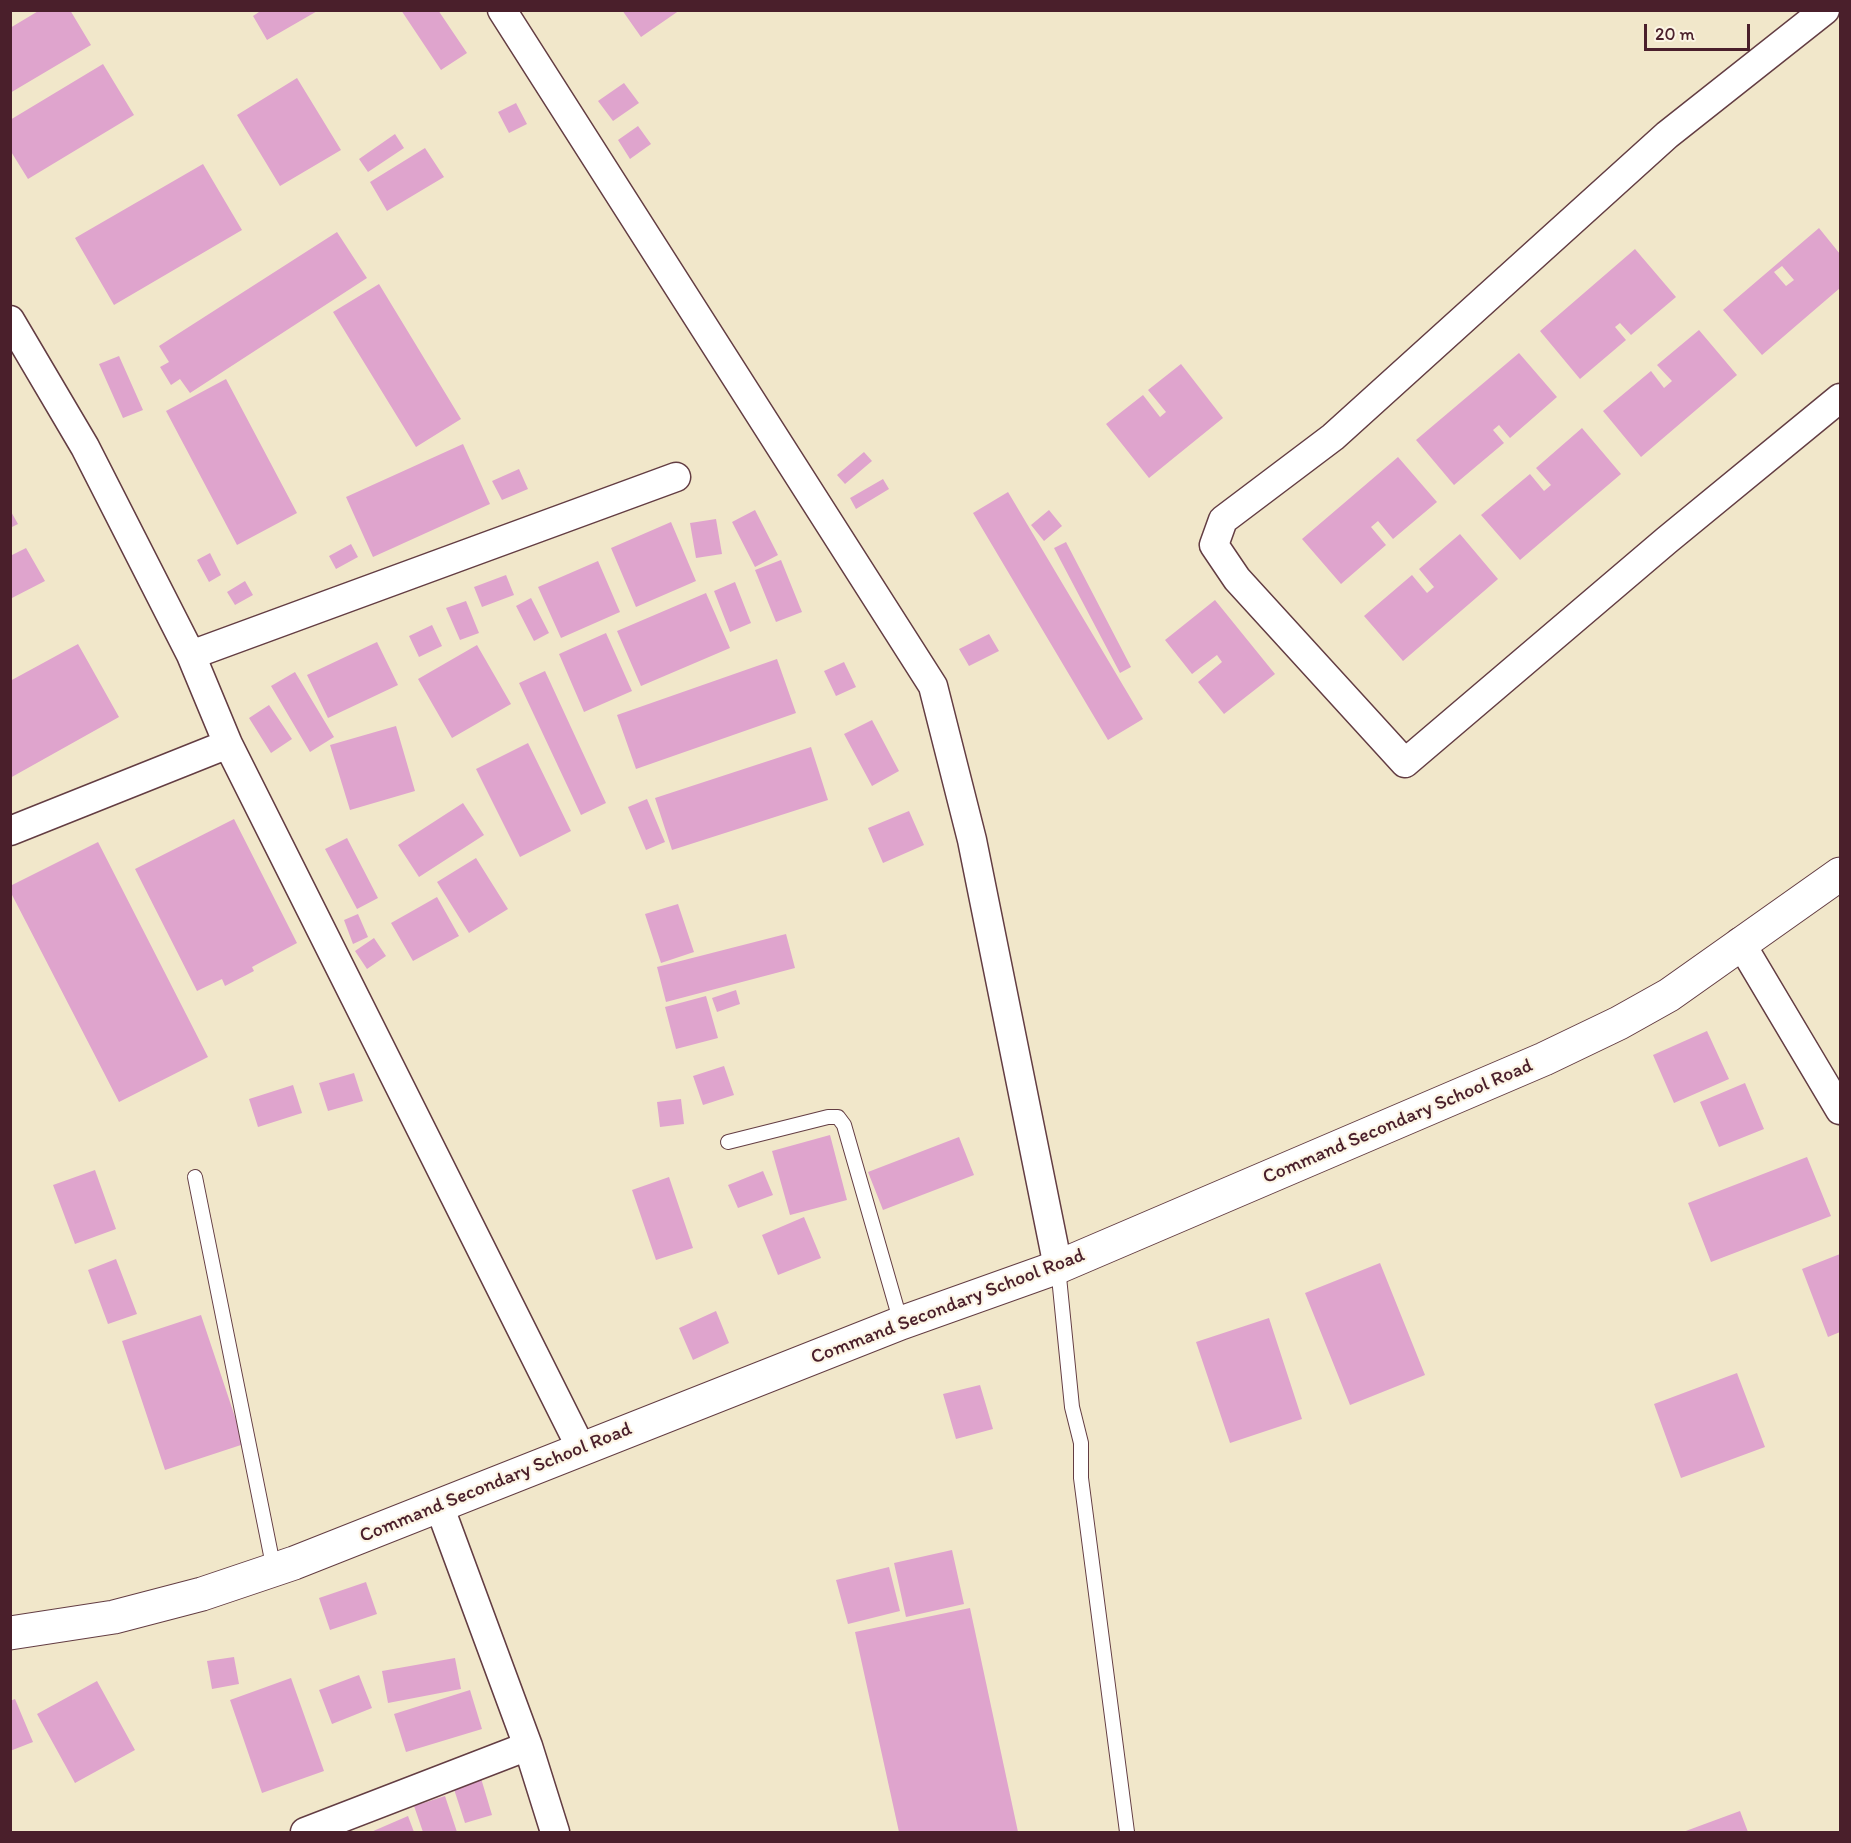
<!DOCTYPE html>
<html>
<head>
<meta charset="utf-8">
<style>
	body { margin:0 }
	#map { position:relative; width:1851px; height:1843px; overflow:hidden; background:#f1e7ca; font-family:Itim,sans-serif }
	canvas { display:block }
	.frame { position:absolute; inset:0; border:12px solid #4a1f2b; pointer-events:none }
	.scale { position:absolute; left:1644px; top:24px; width:106px; height:27px; box-sizing:border-box; border:3px solid #4a1f2b; border-top:0; padding-left:8px; font-size:18px; line-height:21px; white-space:nowrap; color:#4a1f2b; -webkit-text-stroke:4px #fcf5e5; paint-order:stroke }
</style>
</head>
<body>
<div id="map">
<canvas width="1851" height="1843"></canvas>
<div class="frame"></div>
<div class="scale">20 m</div>
</div>
<script>
const c = document.querySelector('canvas').getContext('2d');
c.lineJoin = 'round';
function fill(path, color) { c.fillStyle = color; c.fill(path, 'evenodd'); }
const toPath = rows => new Path2D(rows.map(r => 'M' + r).join(''));
function stroke(path, color, width, dash) { c.strokeStyle = color; c.lineWidth = width; c.lineCap = dash ? 'butt' : 'round'; c.setLineDash(dash || []); c.stroke(path); }
function drawText(font, color, halo, rows, align = 'center') {
  c.font = font + ' Itim,sans-serif'; c.lineWidth = 4.5; c.setLineDash([]); c.textBaseline = 'middle'; c.strokeStyle = halo; c.fillStyle = color; for (const [text, x, y, turn = 0] of rows) {
    c.save(); c.translate(x, y); c.rotate((+turn || 0) * Math.PI / 180); c.textAlign = isNaN(turn) ? turn : align; if (halo) c.strokeText(text, 0, 0); c.fillText(text, 0, 0); c.restore();
  }
}
fill(toPath([
	[40,10,70,10,91,45,10,93,10,28],
	[262,10,319,10,267,40,253,16],
	[401,10,438,10,467,53,441,70],
	[622,10,680,10,641,37],
	[103,64,134,115,28,179,10,150,10,120],
	[297,78,341,150,280,186,237,115],
	[624,83,639,103,613,121,598,101],
	[516,103,527,124,509,133,498,112],
	[638,126,651,144,630,159,618,140],
	[395,134,404,148,368,172,359,159],
	[425,148,444,177,387,211,370,182],
	[203,164,242,230,114,305,75,238],
	[1819,228,1840,254,1840,288,1762,355,1723,310],
	[1782,266,1794,280,1786,286,1774,272],
	[337,232,367,278,190,393,180,379,171,385,160,367,169,362,159,346],
	[1635,249,1676,297,1631,335,1620,323,1615,327,1626,340,1580,379,1540,331],
	[379,284,461,419,416,447,333,312],
	[1699,330,1737,375,1641,457,1603,411,1651,371,1664,388,1672,381,1657,365],
	[1519,353,1557,397,1510,438,1499,425,1493,430,1504,443,1454,485,1416,440],
	[119,356,143,410,123,418,99,364],
	[1181,364,1223,418,1149,478,1106,424,1143,395,1160,417,1166,412,1148,390],
	[226,379,297,513,237,545,166,411],
	[1582,428,1621,474,1520,560,1481,515,1530,474,1544,491,1551,485,1536,468],
	[463,444,490,504,373,557,346,497],
	[864,452,872,461,845,484,837,475],
	[1398,457,1437,502,1393,539,1378,521,1371,527,1386,545,1341,584,1302,539],
	[519,469,528,489,502,500,492,481],
	[883,479,889,489,856,509,850,498],
	[1008,492,1143,719,1108,740,973,513],
	[10,510,18,524,10,528],
	[755,510,778,555,755,567,732,522],
	[1049,510,1062,526,1044,541,1031,525],
	[716,519,722,554,696,558,690,523],
	[671,522,696,581,636,607,611,548],
	[1460,534,1498,579,1403,661,1364,616,1412,575,1427,593,1434,587,1419,569],
	[1066,542,1131,667,1120,673,1054,548],
	[351,544,358,557,336,569,329,556],
	[26,548,45,581,10,599,10,556],
	[210,553,221,575,209,582,197,560],
	[781,560,802,612,776,622,755,570],
	[598,561,620,612,561,638,538,587],
	[506,575,514,595,482,607,474,587],
	[245,581,253,595,235,605,227,592],
	[735,582,751,623,730,632,714,591],
	[706,593,730,648,641,686,617,631],
	[531,598,549,633,534,641,516,606],
	[1215,600,1275,674,1224,714,1198,682,1222,662,1217,655,1192,674,1165,640],
	[466,601,479,633,460,640,446,608],
	[432,625,442,646,419,657,409,636],
	[606,633,632,691,584,712,559,654],
	[989,634,999,651,969,666,959,649],
	[377,642,398,685,328,718,307,675],
	[78,644,119,717,10,778,10,681],
	[477,645,511,704,452,738,418,679],
	[777,659,796,713,636,769,617,715],
	[844,662,856,687,836,696,824,671],
	[545,671,606,803,581,815,519,683],
	[295,672,334,737,310,752,271,686],
	[269,705,292,739,271,753,249,718],
	[872,720,899,771,872,786,844,734],
	[396,726,415,791,350,810,330,745],
	[528,743,571,831,520,857,476,769],
	[811,747,828,800,672,850,655,798],
	[647,799,665,842,646,850,628,807],
	[463,803,484,835,419,877,398,845],
	[909,811,924,845,883,863,868,828],
	[234,819,297,943,252,967,254,971,225,986,222,979,197,991,135,869],
	[347,838,378,898,357,909,325,849],
	[98,842,208,1057,119,1102,10,891,10,886],
	[476,858,508,909,469,933,437,882],
	[437,897,459,936,413,961,391,923],
	[678,904,694,952,661,963,645,914],
	[358,914,368,937,353,944,344,920],
	[786,934,795,968,666,1002,657,967],
	[374,938,386,956,367,969,355,951],
	[736,990,740,1004,717,1012,712,998],
	[706,996,718,1038,676,1049,665,1007],
	[1707,1031,1729,1079,1674,1103,1653,1055],
	[724,1066,734,1095,703,1105,693,1076],
	[354,1073,363,1101,328,1111,319,1083],
	[1745,1083,1764,1129,1719,1147,1700,1102],
	[293,1085,302,1113,258,1127,249,1099],
	[681,1099,684,1124,660,1127,657,1102],
	[830,1135,847,1200,790,1215,772,1151],
	[959,1137,974,1175,883,1210,868,1172],
	[1807,1157,1831,1216,1711,1262,1688,1203],
	[95,1170,116,1229,75,1244,53,1185],
	[763,1171,773,1195,738,1208,728,1185],
	[669,1177,693,1248,656,1260,632,1190],
	[804,1217,821,1258,778,1275,762,1235],
	[1840,1254,1840,1332,1828,1337,1802,1269],
	[116,1259,137,1314,108,1324,88,1270],
	[1380,1263,1425,1375,1350,1405,1305,1293],
	[716,1311,729,1343,693,1360,679,1328],
	[201,1315,244,1444,165,1470,122,1341],
	[1269,1318,1302,1419,1230,1443,1196,1342],
	[1737,1373,1765,1447,1681,1478,1654,1404],
	[980,1385,993,1429,956,1439,943,1394],
	[952,1550,964,1604,906,1617,894,1563],
	[889,1567,900,1611,848,1624,836,1580],
	[366,1582,377,1614,330,1630,319,1598],
	[970,1608,1018,1832,899,1832,855,1632],
	[234,1657,239,1684,212,1689,207,1661],
	[455,1658,461,1689,388,1703,382,1671],
	[359,1675,372,1708,332,1724,319,1690],
	[291,1678,324,1771,262,1793,230,1700],
	[97,1681,135,1750,75,1783,37,1714],
	[470,1690,482,1729,406,1752,394,1714],
	[15,1699,33,1742,10,1751,10,1701],
	[480,1775,492,1815,465,1823,452,1783],
	[445,1796,457,1832,423,1832,414,1806],
	[1740,1811,1748,1832,1683,1832],
	[408,1816,414,1832,371,1832]
]), '#dfa4cd');
const service = toPath([
	[728,1142,828,1117,838,1117,844,1125,901,1323],
	[195,1177,274,1570],
	[1058,1267,1072,1407,1081,1443,1081,1478,1127,1832]
]);
const minor = toPath([
	[502,10,933,686,972,840,1058,1267],
	[1825,10,1667,135,1333,437,1223,520,1214,545,1237,579,1405,763,1667,540,1840,398],
	[10,320,85,447,191,655,228,744,581,1448],
	[191,655,676,477],
	[10,831,228,744],
	[1740,942,1840,1110],
	[440,1508,528,1746,555,1832],
	[305,1832,528,1746]
]);
const secondary = toPath([
	[10,1633,114,1617,202,1594,294,1563,901,1323,1058,1267,1544,1059,1619,1023,1669,995,1840,874]
]);
stroke(service, '#633d43', 16);
stroke(minor, '#633d43', 31);
stroke(secondary, '#633d43', 35);
stroke(service, '#fff', 14);
stroke(minor, '#fff', 28);
stroke(secondary, '#fff', 33);
drawText('20px', '#4a1f2b', '#fcf5e5', [
	["Command Secondary School Road",1398,1122,-23],
	["Command Secondary School Road",948,1307,-21],
	["Command Secondary School Road",496,1483,-22]
]);
</script>
</body>
</html>
